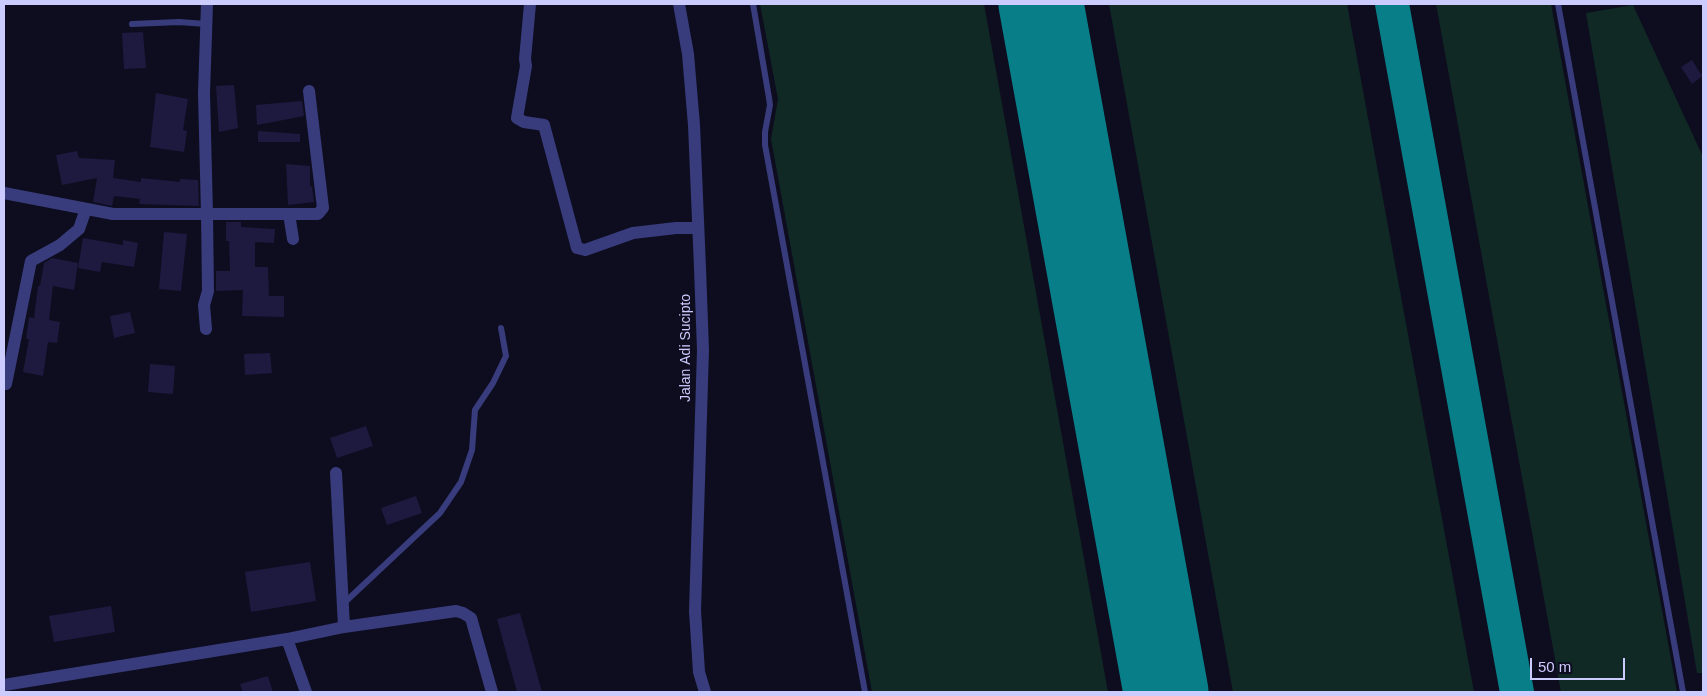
<!DOCTYPE html>
<html>
<head>
<meta charset="utf-8">
<style>
	body { margin:0 }
	#map { position:relative; width:1707px; height:696px; overflow:hidden; background:#0e0d1f; font-family:Helvetica,sans-serif }
	canvas { display:block }
	.frame { position:absolute; inset:0; border:5px solid #cccbfe; pointer-events:none }
	.scale { position:absolute; left:1530px; top:658px; width:95px; height:22px; box-sizing:border-box; border:2px solid #cccbfe; border-top:0; padding-left:6px; font-size:15px; line-height:18px; white-space:nowrap; color:#cccbfe; -webkit-text-stroke:4px #0e0d1f; paint-order:stroke }
</style>
</head>
<body>
<div id="map">
<canvas width="1707" height="696"></canvas>
<div class="frame"></div>
<div class="scale">50 m</div>
</div>
<script>
const c = document.querySelector('canvas').getContext('2d');
c.lineJoin = 'round';
function fill(path, color) { c.fillStyle = color; c.fill(path, 'evenodd'); }
const toPath = rows => new Path2D(rows.map(r => 'M' + r).join(''));
function stroke(path, color, width, dash) { c.strokeStyle = color; c.lineWidth = width; c.lineCap = dash ? 'butt' : 'round'; c.setLineDash(dash || []); c.stroke(path); }
function drawText(font, color, halo, rows, align = 'center') {
  c.font = font + ' Helvetica,sans-serif'; c.lineWidth = 4; c.setLineDash([]); c.textBaseline = 'middle'; c.strokeStyle = halo; c.fillStyle = color; for (const [text, x, y, turn = 0] of rows) {
    c.save(); c.translate(x, y); c.rotate((+turn || 0) * Math.PI / 180); c.textAlign = isNaN(turn) ? turn : align; if (halo) c.strokeText(text, 0, 0); c.fillText(text, 0, 0); c.restore();
  }
}
fill(toPath([
	[760,4,984,4,1108,692,872,692,771,139,778,99],
	[1109,4,1347,4,1474,692,1233,692],
	[1436,4,1551,4,1677,692,1561,692],
	[1633,5,1703,157,1703,673,1697,673,1586,13]
]), '#102925');
stroke(toPath([
	[1392,4,1517,692]
]), '#087e88', 34);
stroke(toPath([
	[1041,4,1166,692]
]), '#087e88', 85);
fill(toPath([
	[143,32,146,68,124,69,122,33],
	[1692,60,1702,76,1692,84,1681,67],
	[234,85,238,128,219,132,216,86],
	[156,93,188,99,183,130,187,131,184,152,150,147],
	[302,101,304,116,257,125,256,105],
	[258,131,300,134,300,142,258,142],
	[77,151,79,158,115,160,113,178,141,182,141,178,180,182,180,179,198,180,199,206,139,204,140,199,114,196,112,206,93,202,97,178,62,185,56,155],
	[286,164,310,166,310,187,312,186,314,202,288,205],
	[226,222,241,222,241,227,275,229,274,243,255,242,255,267,268,267,269,296,284,296,284,317,242,316,243,290,216,291,216,271,230,271,229,241,226,241],
	[164,232,187,234,181,291,159,289],
	[83,238,123,245,123,240,138,243,134,267,102,262,100,272,78,268],
	[52,258,78,263,74,290,53,286,49,320,60,322,57,343,48,342,43,376,23,372,29,339,26,339,29,317,34,318,38,286,40,286,44,263],
	[130,312,135,333,114,338,110,316],
	[270,353,272,373,245,375,244,354],
	[150,364,175,366,173,394,148,392],
	[366,426,373,446,337,458,330,438],
	[416,496,422,513,387,525,381,508],
	[310,562,316,601,251,612,245,572],
	[111,606,115,632,54,642,49,616],
	[520,613,542,692,517,692,497,619],
	[268,676,273,692,243,692,240,684]
]), '#1d193f');
stroke(toPath([
	[753,4,769,98,770,105,765,132,765,145,865,692],
	[1558,4,1683,692],
	[132,24,179,22,206,24],
	[343,604,440,513,461,482,472,450,475,410,493,383,506,356,501,328]
]), '#383c7d', 6);
stroke(toPath([
	[530,4,525,59,526,66,517,118,524,122,544,125,577,248,585,250,633,233,676,228,698,228],
	[4,193,113,214,318,214,323,208,309,91],
	[289,214,293,239],
	[206,329,204,305,208,291,207,214,204,93,207,4],
	[6,384,31,261,60,245,79,229,86,209],
	[344,627,456,611,463,613,471,618,492,692],
	[287,639,306,692],
	[4,685,287,639,344,627,336,473]
]), '#383c7d', 12);
stroke(toPath([
	[679,4,688,54,694,125,700,268,703,350,695,611,699,672,705,692]
]), '#383c7d', 12);
drawText('14px', '#cccbfe', '#0e0d1f', [
	["Jalan Adi Sucipto",686,348,-90]
]);
</script>
</body>
</html>
